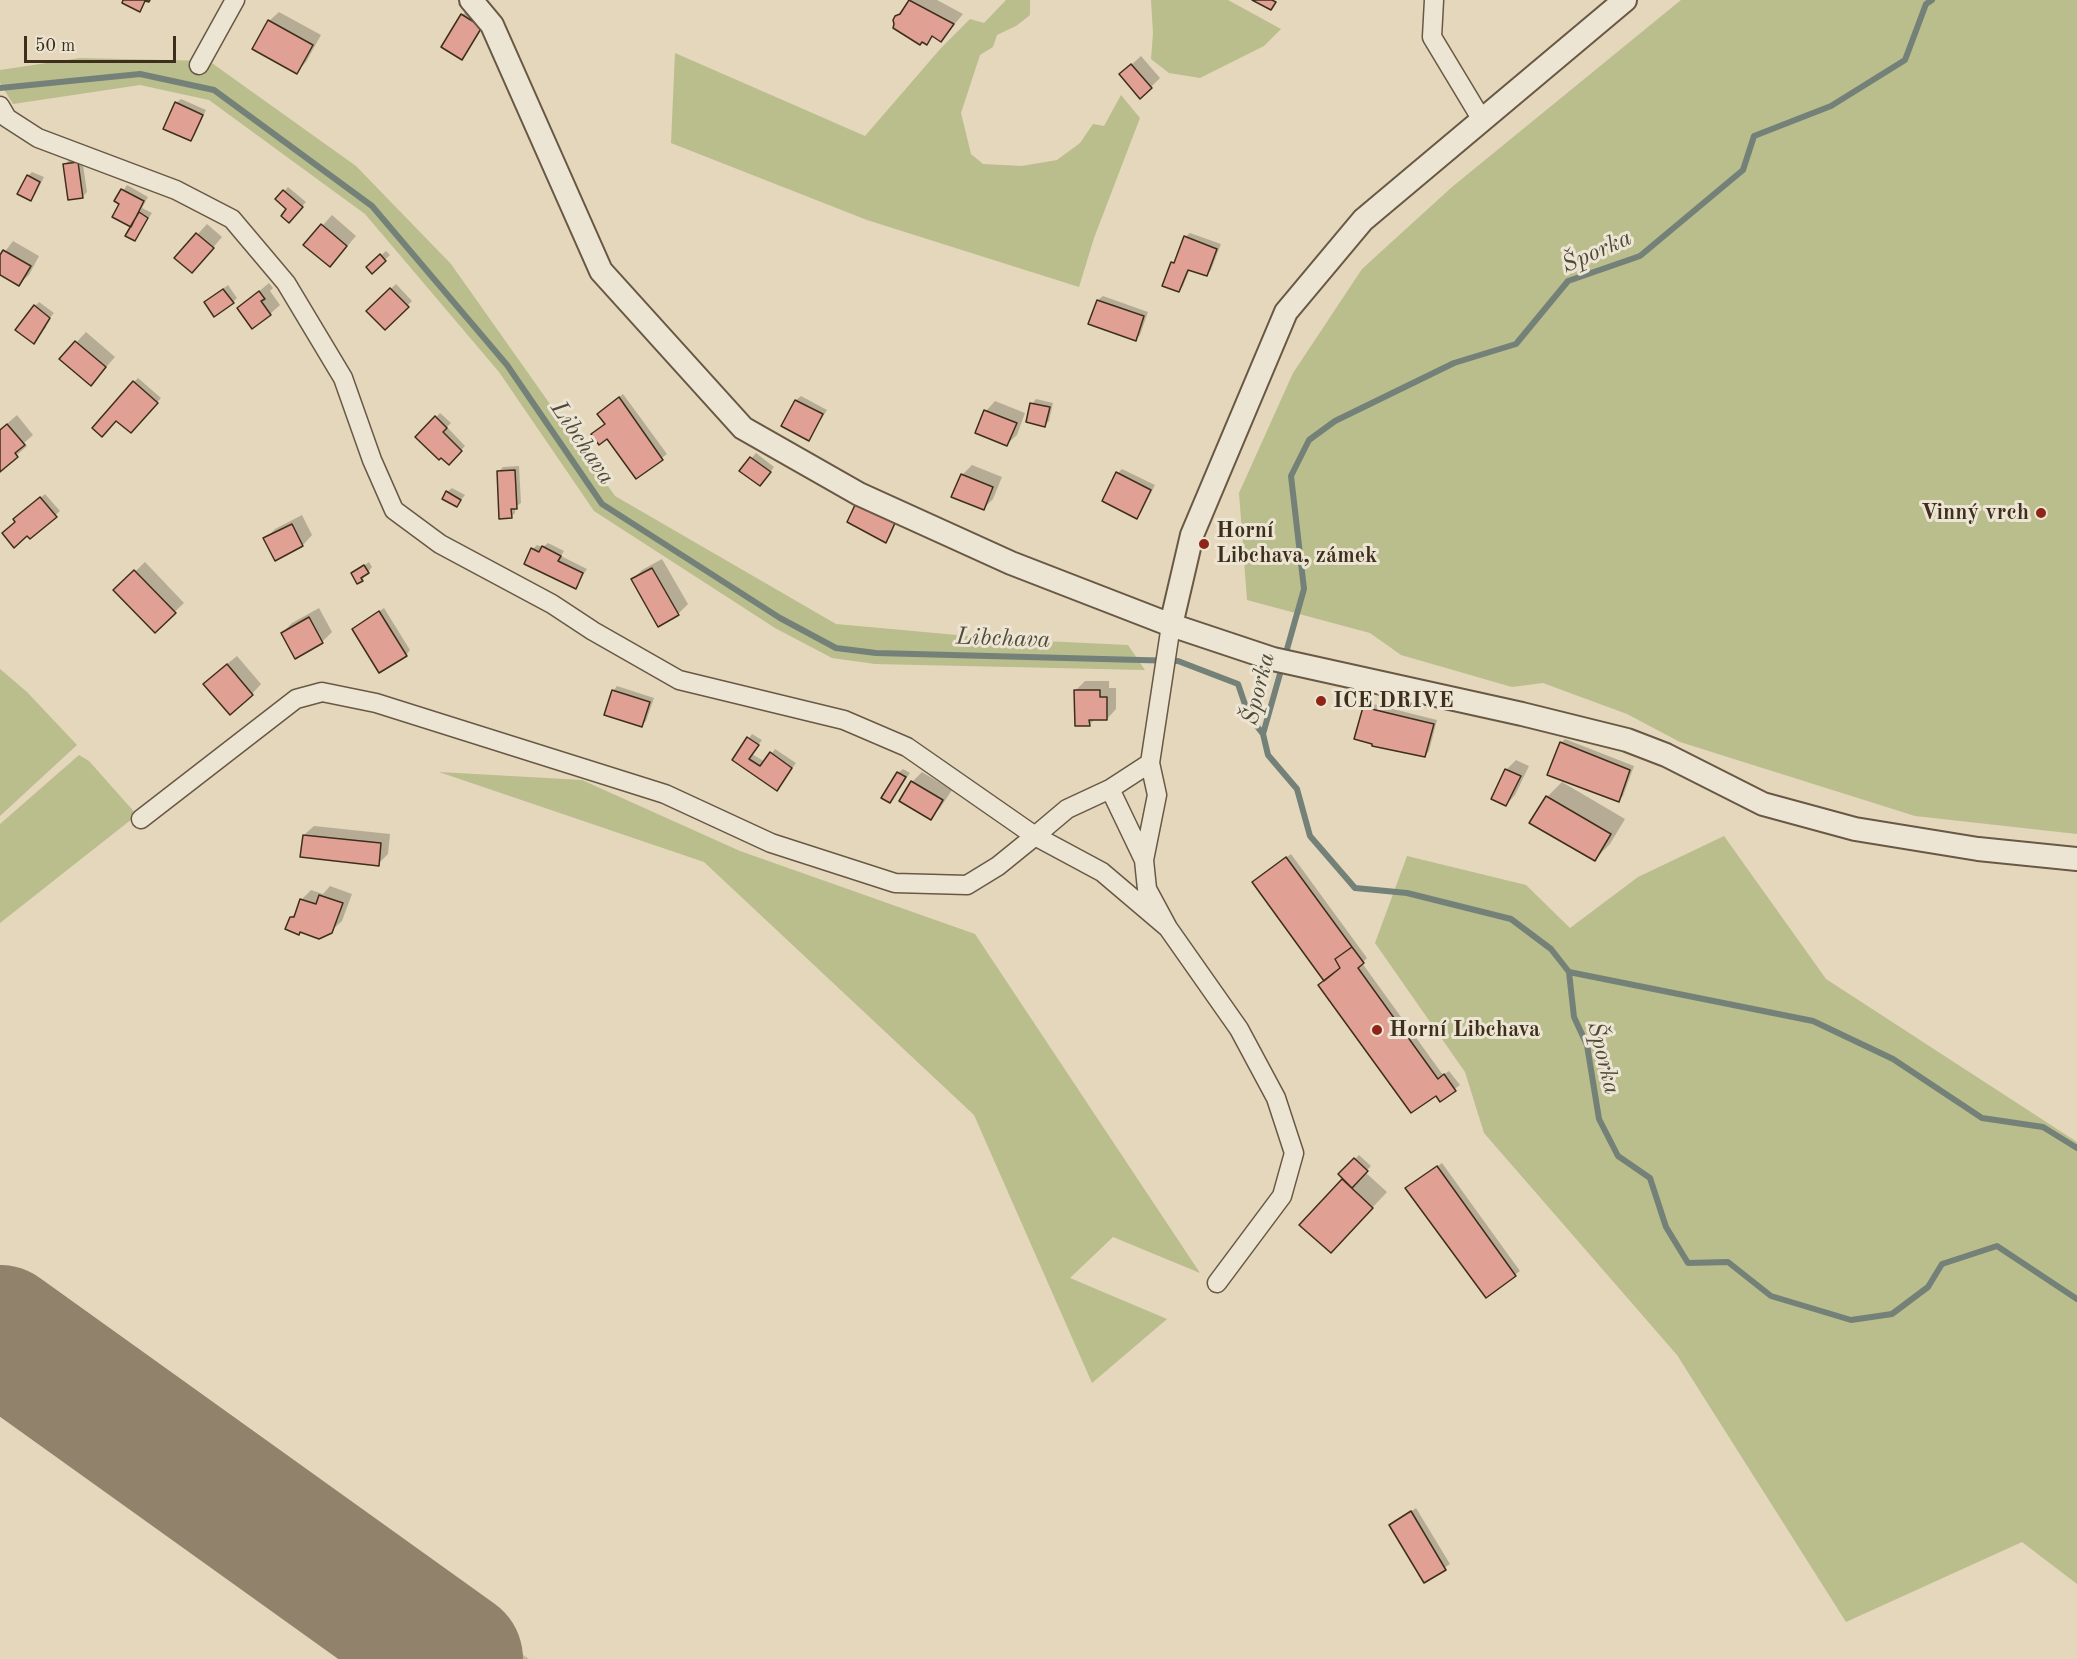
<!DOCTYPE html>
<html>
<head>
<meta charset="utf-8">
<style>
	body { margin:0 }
	#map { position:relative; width:2077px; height:1659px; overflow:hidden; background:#e4d7bc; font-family:"Old Standard TT",serif }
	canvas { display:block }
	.scale { position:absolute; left:24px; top:36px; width:152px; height:27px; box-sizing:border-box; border:3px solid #3e2e1c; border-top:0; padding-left:8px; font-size:18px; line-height:21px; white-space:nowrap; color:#3e2e1c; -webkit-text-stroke:4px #ede5d3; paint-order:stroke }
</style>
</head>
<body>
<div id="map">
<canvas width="2077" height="1659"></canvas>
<div class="scale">50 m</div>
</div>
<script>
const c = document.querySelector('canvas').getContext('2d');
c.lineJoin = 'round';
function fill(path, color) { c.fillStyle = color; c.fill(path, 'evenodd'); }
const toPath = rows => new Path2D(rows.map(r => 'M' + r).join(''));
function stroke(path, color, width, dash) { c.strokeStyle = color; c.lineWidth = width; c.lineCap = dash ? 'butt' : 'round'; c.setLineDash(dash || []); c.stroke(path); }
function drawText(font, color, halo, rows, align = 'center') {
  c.font = font + ' "Old Standard TT",serif'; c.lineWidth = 6; c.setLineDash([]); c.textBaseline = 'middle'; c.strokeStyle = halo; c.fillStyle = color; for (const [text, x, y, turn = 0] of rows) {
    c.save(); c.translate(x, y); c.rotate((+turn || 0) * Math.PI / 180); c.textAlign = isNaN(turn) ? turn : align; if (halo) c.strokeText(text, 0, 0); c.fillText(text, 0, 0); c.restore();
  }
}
fill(toPath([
	[1006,0,1030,0,1030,15,1016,26,997,35,993,47,980,55,961,113,971,154,983,164,1022,166,1057,160,1080,143,1093,124,1104,126,1121,95,1140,118,1094,238,1079,287,867,220,671,143,675,53,865,136,941,48,970,19,984,23],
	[1151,0,1228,0,1281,29,1264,46,1200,78,1169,73,1151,59,1153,33],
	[1681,0,2077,0,2077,834,1915,816,1680,742,1627,714,1543,683,1512,687,1401,655,1370,633,1247,600,1239,493,1293,373,1362,269,1452,187],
	[80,58,209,61,356,166,451,264,615,496,836,624,1001,639,1128,645,1145,670,875,664,832,658,775,628,594,511,499,372,365,214,209,100,140,85,13,104,0,83,0,70],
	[0,669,27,692,77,745,0,816],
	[79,755,89,761,137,815,0,923,0,824],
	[439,772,582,780,740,851,975,934,1200,1273,1113,1237,1070,1278,1167,1319,1092,1383,974,1115,704,862],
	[1724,836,1826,979,2077,1142,2077,1584,2022,1542,1846,1622,1677,1355,1484,1133,1465,1072,1375,943,1407,856,1526,885,1570,928,1638,877],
	[0,1280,285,1486,529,1659,493,1659,0,1307],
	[0,1362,416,1659,363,1659,0,1398]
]), '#babd8c');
fill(toPath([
	[910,0,937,0,963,14,941,40,934,36,927,43,897,16],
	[467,11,485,22,462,58,462,15],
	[279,12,321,35,306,62,297,72,269,21],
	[1141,56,1160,78,1151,87,1131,65],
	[181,99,206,110,195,135,191,140,176,103],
	[82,158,87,192,82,197,65,165,69,160],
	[32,172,44,177,35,195,31,199,28,176],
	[127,185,148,197,142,208,152,213,135,239,132,226,121,203,116,201],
	[288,187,306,202,293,217,277,199],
	[332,215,356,236,339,256,305,245],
	[207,224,222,237,201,262,176,258],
	[1190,233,1221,244,1211,270,1207,275,1190,269,1183,286,1179,291,1173,263,1178,258,1185,237],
	[13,241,39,256,29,275,19,284,0,273,0,258],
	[386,251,390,255,372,272,368,267],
	[269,283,273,288,270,291,280,305,270,314,239,308],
	[396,284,412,301,385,328,368,311],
	[228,285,237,298,233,302,210,298],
	[1103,296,1148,312,1140,335,1135,340,1098,300],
	[39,302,54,313,44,325,46,327,34,342,35,306],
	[86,332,115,357,100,374,61,359],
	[138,378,161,398,135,427,134,382],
	[623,394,667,454,636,477,607,437,603,409],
	[801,396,827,410,809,439,783,426,796,400],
	[1036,399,1053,403,1049,421,1045,425,1032,404],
	[995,401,1025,413,1017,435,1007,444,986,411],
	[440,413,451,423,447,427,465,446,449,463,417,437],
	[17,415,33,435,24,443,27,446,0,470,0,430],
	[756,453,774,467,764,480,741,471],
	[972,465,1002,477,993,499,983,509,962,475],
	[519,466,521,503,515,507,515,513,511,517,499,471,503,467],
	[1122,469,1155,485,1141,513,1137,517,1118,473],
	[452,488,465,495,457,505,447,492],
	[45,494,60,511,30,537,17,521,19,515],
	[861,501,898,518,890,537,886,541,849,522,856,505],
	[302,515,312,535,303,545,276,559,265,539,275,529],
	[548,543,564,551,561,556,587,569,575,587,533,549,537,545,543,547],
	[662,559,688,604,678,614,633,579,642,570],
	[145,562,184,603,155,631,116,590],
	[369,562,372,567,362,580,352,574],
	[319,608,332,632,322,642,282,633,292,623],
	[384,608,410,650,406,655,354,629],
	[237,656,261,684,252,694,215,674],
	[1085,681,1109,681,1109,688,1116,688,1116,709,1107,719,1095,719,1089,725,1075,691],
	[617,686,654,698,646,721,642,725,613,691],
	[1369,703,1437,720,1429,751,1425,756,1409,752,1407,754,1374,745,1374,743,1356,738,1364,707],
	[752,734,762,740,752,754,765,762,775,749,796,763,781,784,734,760],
	[1565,739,1634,766,1623,796,1618,801,1561,743],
	[1516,760,1529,766,1515,795,1506,805,1506,770],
	[903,769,910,773,890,801,898,773],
	[922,772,952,790,940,808,931,818,901,800,913,781],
	[1562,782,1625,819,1610,844,1595,859,1547,797],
	[314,826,390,834,388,854,378,864,304,835],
	[1291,854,1367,958,1362,963,1443,1075,1449,1071,1460,1085,1440,1100,1326,981,1258,878],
	[330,886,352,894,342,921,331,931,301,931,291,917,298,911,302,899,311,890,323,894],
	[1359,1155,1371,1166,1365,1172,1387,1192,1345,1237,1301,1225,1344,1179,1340,1174],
	[1442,1163,1520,1271,1486,1296,1407,1188],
	[1416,1508,1450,1564,1425,1581,1391,1525]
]), '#0003');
stroke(toPath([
	[1932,0,1926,4,1905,60,1831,106,1754,136,1743,170,1640,256,1568,281,1516,344,1454,363,1335,421,1309,440,1291,476,1304,589,1263,734,1268,755,1297,789,1310,836,1355,888,1407,893,1511,919,1551,949,1569,972,1574,1017,1587,1045,1599,1119,1618,1156,1650,1178,1666,1227,1688,1263,1728,1262,1771,1296,1851,1320,1892,1314,1928,1287,1942,1264,1997,1246,2077,1299],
	[0,88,140,74,214,90,372,206,507,365,602,504,780,618,836,648,876,653,1178,661,1238,684,1249,716,1263,734],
	[1569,972,1813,1021,1893,1059,1982,1118,2043,1127,2077,1148]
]), '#738178', 6);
stroke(toPath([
	[0,1333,455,1659]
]), '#91826c', 136);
const building = toPath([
	[123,0,150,0,149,2,145,1,140,12,122,3,123,0],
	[909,0,954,24,941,42,932,36,927,45,922,42,920,45,893,28,894,24,893,20,895,16,900,14,909,0],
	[1252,0,1272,0,1276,2,1271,10,1252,0],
	[461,14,482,27,462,60,441,47,461,14],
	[268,20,313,45,297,74,252,49,268,20],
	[1131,64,1152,88,1140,99,1119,74,1131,64],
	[175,102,203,115,191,141,163,129,175,102],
	[78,162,83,198,68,200,63,164,78,162],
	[27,175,40,182,31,201,17,194,27,175],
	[121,189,144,201,131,227,112,217,119,204,114,201,121,189],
	[283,190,303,207,289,223,281,216,286,209,275,199,283,190],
	[139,212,148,218,135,241,125,236,139,212],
	[321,224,347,246,330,267,303,245,321,224],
	[196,233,214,248,192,273,174,258,196,233],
	[1184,236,1217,249,1207,276,1188,270,1179,292,1162,286,1171,262,1174,263,1184,236],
	[3,250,31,266,19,286,0,275,0,255,3,250],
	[380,254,386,261,372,274,366,267,380,254],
	[390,288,409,307,385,330,366,311,390,288],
	[223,289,234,303,214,317,204,302,223,289],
	[259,291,265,299,261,301,271,315,252,329,237,308,259,291],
	[1097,300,1144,316,1136,341,1088,324,1097,300],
	[34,305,50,318,34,344,15,330,34,305],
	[75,341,106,367,91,386,59,359,75,341],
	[133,381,158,403,131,433,116,421,102,437,92,428,133,381],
	[619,397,663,460,636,479,607,439,599,445,591,434,605,424,597,414,619,397],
	[795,400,823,414,809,441,781,426,795,400],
	[1030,403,1050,407,1045,427,1026,422,1030,403],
	[984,410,1017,423,1007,446,975,433,984,410],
	[435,416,447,428,443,432,462,451,449,465,441,458,439,460,415,437,435,416],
	[7,424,25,445,15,453,18,457,0,472,0,430,7,424],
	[750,457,771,472,760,486,739,471,750,457],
	[515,470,517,509,511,509,512,518,499,519,497,471,515,470],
	[1116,472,1151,490,1137,519,1102,501,1116,472],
	[961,474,993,487,984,510,951,497,961,474],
	[446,491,461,500,457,507,442,499,446,491],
	[40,497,57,517,30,539,27,536,14,548,2,533,15,522,13,519,40,497],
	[855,505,895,523,886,543,847,522,855,505],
	[292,524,303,546,275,561,263,538,292,524],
	[542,546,561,556,558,561,583,573,576,589,524,564,531,548,539,552,542,546],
	[364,565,369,573,361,578,363,581,357,584,351,573,364,565],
	[652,568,679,615,658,627,631,579,652,568],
	[134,570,176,613,155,633,113,590,134,570],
	[379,611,407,656,379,673,352,629,379,611],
	[309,617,323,643,295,659,281,633,309,617],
	[227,664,253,695,230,715,203,684,227,664],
	[612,690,650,702,642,727,604,715,612,690],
	[1074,690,1100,690,1100,697,1107,697,1107,720,1089,720,1090,726,1075,726,1074,690],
	[1363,707,1434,724,1425,757,1372,746,1372,744,1354,739,1363,707],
	[747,737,759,745,749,759,760,766,770,752,792,768,777,791,732,760,747,737],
	[1560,742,1630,770,1619,802,1547,775,1560,742],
	[1505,769,1521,776,1506,806,1491,799,1505,769],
	[897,772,906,777,890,803,881,798,897,772],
	[911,781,943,800,931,820,899,801,911,781],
	[1546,796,1611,834,1595,861,1529,823,1546,796],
	[303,835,381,843,379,866,300,857,303,835],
	[1286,857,1352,947,1335,959,1340,968,1324,981,1252,882,1286,857],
	[319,895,343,903,332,933,319,939,300,932,299,935,285,929,290,917,294,917,300,899,316,904,319,895],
	[1352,947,1364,963,1358,968,1438,1079,1444,1074,1456,1091,1440,1102,1436,1096,1411,1113,1318,985,1340,968,1335,959,1352,947],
	[1354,1158,1368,1171,1352,1188,1338,1174,1354,1158],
	[1437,1166,1516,1276,1486,1298,1405,1188,1437,1166],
	[1342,1179,1373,1208,1331,1253,1299,1225,1342,1179],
	[1411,1511,1446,1570,1424,1583,1389,1525,1411,1511]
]);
fill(building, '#e1a094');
stroke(building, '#3e2e1c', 1.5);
const minor = toPath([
	[1434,0,1432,37,1482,120],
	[199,65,235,0],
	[0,106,7,118,38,138,176,190,232,219,286,283,343,378,372,460,394,510,440,544,552,604,593,631,679,680,844,720,907,747,1035,836,1067,809,1110,789,1150,763,1171,625],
	[1110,789,1144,860,1147,889,1168,928,1239,1029,1276,1098,1294,1153,1282,1196,1217,1283],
	[141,819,296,699,322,692,376,703,665,794,771,843,895,883,967,885,998,866,1035,836,1102,872,1168,928],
	[1144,860,1157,795,1150,763]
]);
const tertiary = toPath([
	[471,0,492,25,601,271,743,428,859,494,1011,563,1171,625,1273,659,1522,714,1627,740,1666,755,1763,804,1855,829,1978,849,2077,859],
	[1171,625,1192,535,1286,312,1363,220,1625,0]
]);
stroke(minor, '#685844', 21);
stroke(tertiary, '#685844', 26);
stroke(minor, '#ede5d3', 18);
stroke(tertiary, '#ede5d3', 22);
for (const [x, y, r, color] of [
	[2041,513,6,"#8f2418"],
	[1204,544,6,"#8f2418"],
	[1321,701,6,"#8f2418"],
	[1377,1030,6,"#8f2418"]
]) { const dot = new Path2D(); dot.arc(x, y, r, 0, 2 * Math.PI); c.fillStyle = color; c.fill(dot); stroke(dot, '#ede5d3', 2); }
drawText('bold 22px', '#3e2e1c', '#ede5d3', [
	["Vinný vrch",2029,513,"right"],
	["Horní",1216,531],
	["Libchava, zámek",1216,556],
	["ICE DRIVE",1333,701],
	["Horní Libchava",1389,1030]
], 'left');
drawText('italic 24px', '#504a3b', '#ede5d3', [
	["Šporka",1597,252,-24],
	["Libchava",582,443,56],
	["Libchava",1003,639,2],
	["Šporka",1259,689,-76],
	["Šporka",1603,1058,76]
]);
</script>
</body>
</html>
